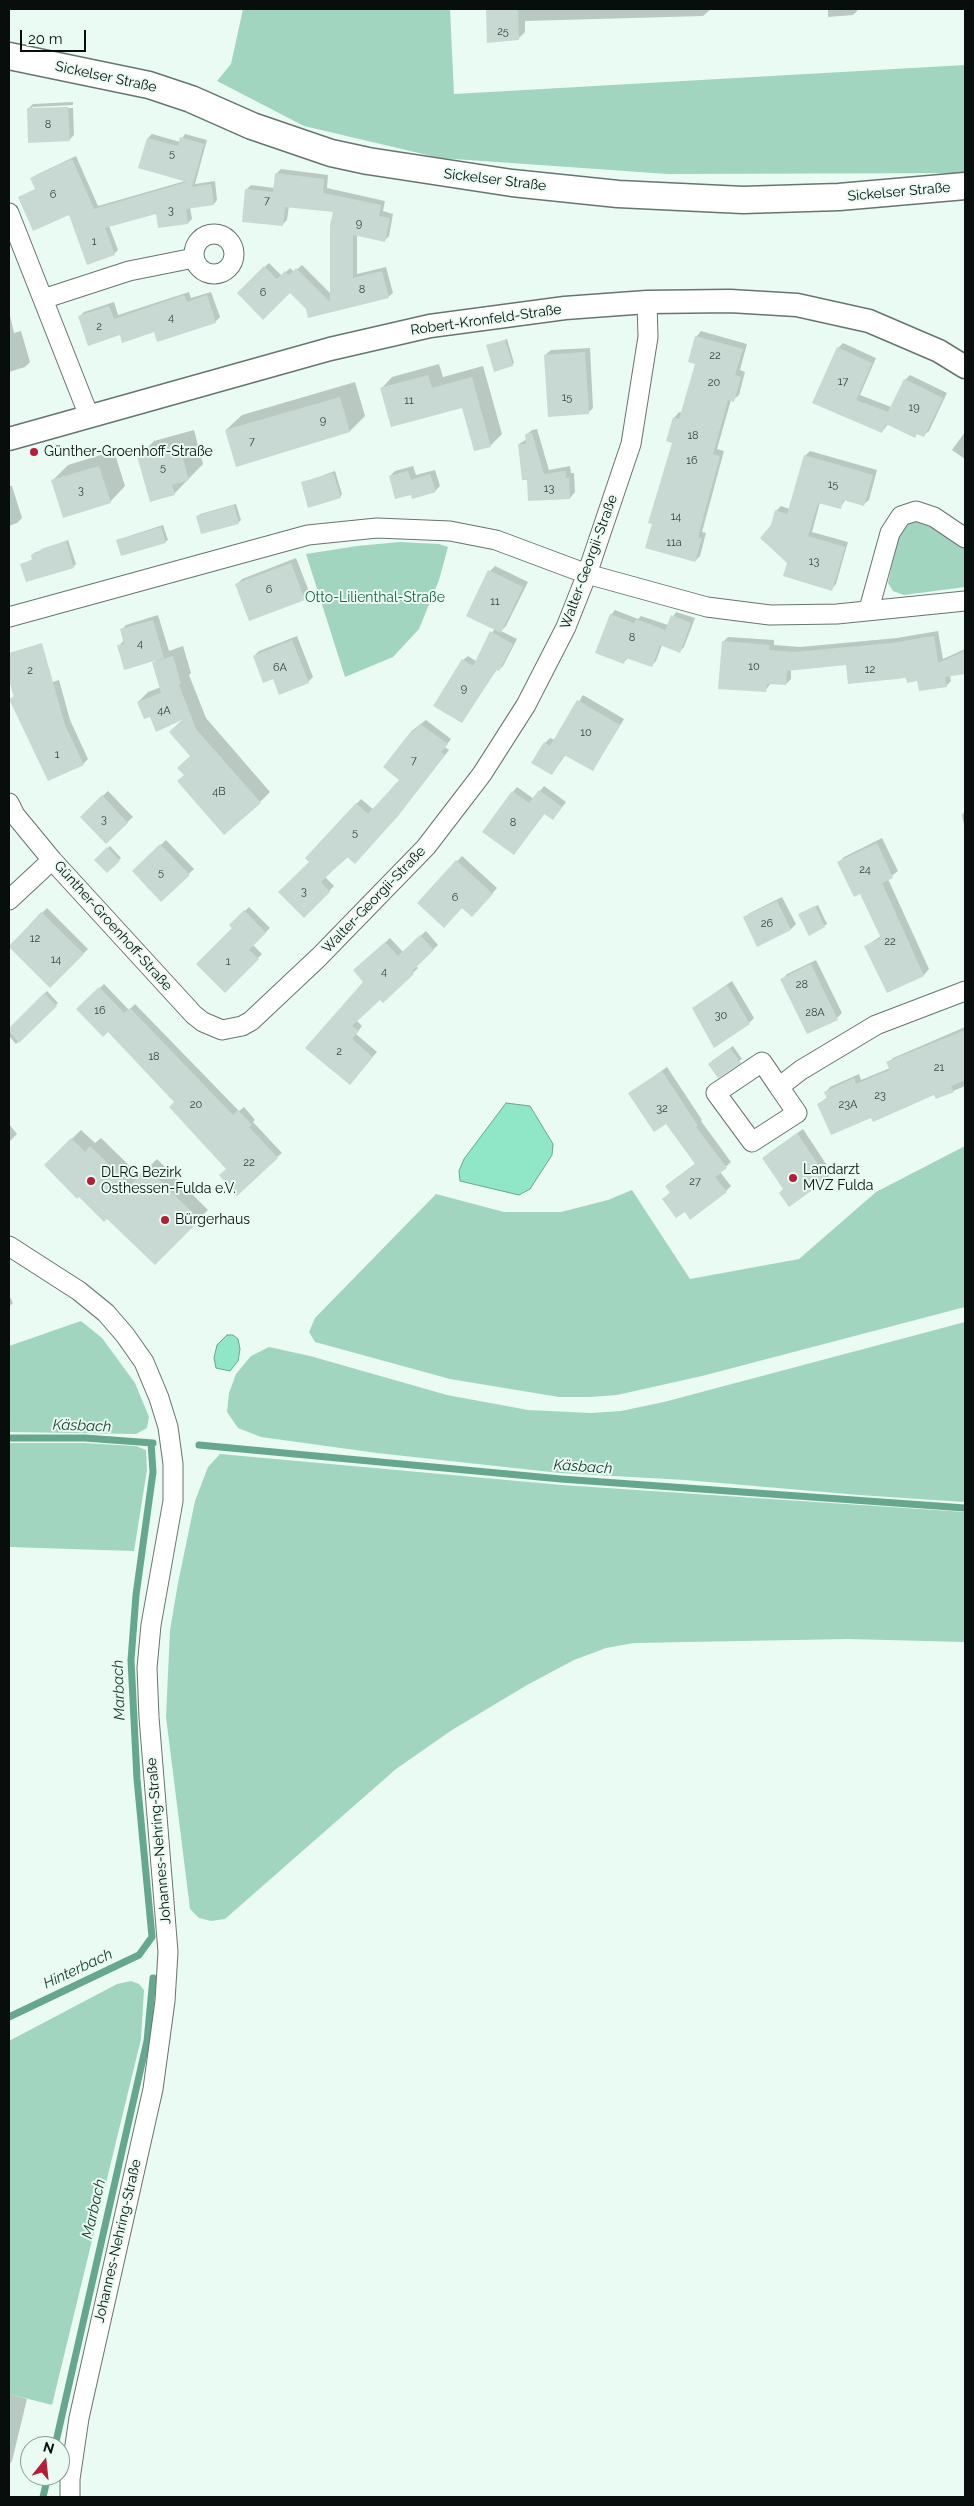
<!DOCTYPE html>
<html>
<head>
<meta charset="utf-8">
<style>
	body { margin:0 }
	#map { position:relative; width:974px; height:2506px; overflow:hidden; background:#e9fbf3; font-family:Raleway,sans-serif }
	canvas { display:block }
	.frame { position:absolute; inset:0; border:10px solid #080e0b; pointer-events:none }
	.north { position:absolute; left:20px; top:2436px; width:50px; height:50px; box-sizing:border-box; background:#e9fbf3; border:1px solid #8f9c96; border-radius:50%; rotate:16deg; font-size:14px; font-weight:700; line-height:20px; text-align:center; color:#080e0b }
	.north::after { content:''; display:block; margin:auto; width:18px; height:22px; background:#b21f38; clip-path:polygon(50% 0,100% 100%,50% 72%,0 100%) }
	.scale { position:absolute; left:20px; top:30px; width:66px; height:22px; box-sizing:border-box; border:2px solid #080e0b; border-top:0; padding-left:6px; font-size:15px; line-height:18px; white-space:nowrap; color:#080e0b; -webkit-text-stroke:4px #e9fbf3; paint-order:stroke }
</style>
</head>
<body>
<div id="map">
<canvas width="974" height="2506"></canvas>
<div class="frame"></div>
<div class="north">N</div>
<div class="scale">20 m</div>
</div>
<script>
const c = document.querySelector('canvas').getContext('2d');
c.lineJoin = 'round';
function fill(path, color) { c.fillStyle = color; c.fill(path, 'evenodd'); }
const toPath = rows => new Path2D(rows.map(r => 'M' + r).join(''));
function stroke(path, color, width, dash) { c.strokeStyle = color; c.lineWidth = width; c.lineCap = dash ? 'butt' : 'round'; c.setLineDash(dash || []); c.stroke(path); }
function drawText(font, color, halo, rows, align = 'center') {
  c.font = font + ' Raleway,sans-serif'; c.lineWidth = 4; c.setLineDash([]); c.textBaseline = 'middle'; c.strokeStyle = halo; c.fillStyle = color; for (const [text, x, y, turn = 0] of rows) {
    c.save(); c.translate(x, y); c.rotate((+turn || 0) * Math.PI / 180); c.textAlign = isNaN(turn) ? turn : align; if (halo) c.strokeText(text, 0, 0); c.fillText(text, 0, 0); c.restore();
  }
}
fill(toPath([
	[243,9,450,9,454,94,965,65,965,173,668,174,440,158,304,126,217,81,231,64],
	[911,520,919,520,934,525,965,546,965,587,904,595,893,591,888,583,900,528],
	[400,542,439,544,448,547,439,580,419,629,393,657,345,677,306,554,357,546],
	[965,1146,965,1307,702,1376,617,1395,590,1397,559,1397,450,1379,315,1342,309,1332,315,1318,436,1194,504,1212,561,1212,608,1200,632,1190,690,1279,799,1259,876,1192],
	[81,1321,102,1338,135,1383,149,1417,147,1428,136,1434,9,1432,9,1346],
	[965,1322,965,1502,859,1495,685,1480,560,1473,377,1453,261,1437,238,1428,227,1412,229,1393,236,1374,251,1356,269,1347,310,1356,447,1395,528,1410,591,1413,621,1411,664,1402],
	[9,1443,84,1443,136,1446,146,1450,147,1470,134,1551,9,1547],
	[220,1454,562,1485,965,1512,965,1642,848,1639,634,1643,606,1648,574,1660,527,1685,452,1730,396,1769,225,1919,211,1921,199,1918,190,1909,166,1717,170,1630,178,1583,195,1501,208,1467],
	[131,1981,139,1984,144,1990,141,2039,52,2405,9,2394,9,2041,117,1984]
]), '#a2d5c0');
const water = toPath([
	[506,1103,530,1106,553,1144,552,1155,530,1189,519,1195,460,1181,459,1171,464,1159,506,1103],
	[227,1335,233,1335,238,1339,240,1349,238,1361,230,1371,216,1368,214,1358,217,1345,227,1335]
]);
fill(water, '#90e7c7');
stroke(water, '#67a68f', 1);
fill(toPath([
	[487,9,711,9,703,16,525,21,525,32,518,39,489,41],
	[828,9,859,9,853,15,828,17],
	[73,102,73,105,32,107,32,109,73,108,74,135,69,140,28,109,33,104],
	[152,134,180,142,185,134,207,140,195,184,215,181,217,200,214,204,190,207,192,219,188,223,157,212,109,226,118,250,114,254,70,213,32,192,36,188,32,178,36,175,76,156,98,206,185,181,140,168,148,138],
	[281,169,328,175,327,188,385,201,383,211,393,214,389,236,384,241,357,235,357,274,386,267,393,293,388,297,307,309,290,291,238,293,269,263,282,276,290,268,294,272,302,265,331,294,334,211,289,206,287,220,282,225,247,189,251,185,274,188,276,174],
	[189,292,191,298,211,292,220,317,215,322,120,334,80,316,84,312,114,302,118,315],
	[9,311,14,333,21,331,30,362,25,367,9,372],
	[701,331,747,344,740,370,745,372,739,395,733,400,731,400,717,449,724,451,702,532,706,533,700,556,695,561,673,442,674,418,679,412,682,413,696,363,696,337],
	[507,339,514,363,512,365,488,346],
	[843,343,876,358,860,395,891,407,905,380,910,375,947,393,929,431,923,436,888,424,882,432,814,402,838,348],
	[590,348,593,408,588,413,545,355,551,350],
	[439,364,443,377,483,366,502,434,490,446,463,406,381,389,392,377],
	[355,382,365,416,350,431,280,451,226,430,242,415],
	[537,429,549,470,570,466,571,473,574,473,575,492,570,498,528,479,519,444,527,439,526,435,532,430],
	[194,430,203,464,174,494,139,456,154,441],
	[965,432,965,459,952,450],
	[114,451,125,486,110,502,52,481,68,465],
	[810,451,877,470,869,500,864,504,846,499,840,508,820,502,812,532,848,542,836,584,832,589,788,562,772,526,776,511,781,506,790,509,805,456],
	[413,466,416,475,435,470,440,486,435,491,412,493,390,476,395,471],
	[335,471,342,494,340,497,302,483],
	[9,486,12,486,22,518,17,523,9,526],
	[236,504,241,520,239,522,202,533,198,516,200,514],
	[163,525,168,540,165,542,117,540],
	[68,540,76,564,73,567,22,564,33,559,32,555,34,553],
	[296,558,310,594,305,599,250,620,236,585,242,579],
	[495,566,528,582,506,626,501,631,517,639,503,666,499,670,497,669,462,722,463,660,468,656,476,661,495,628,490,571],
	[615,610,638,619,641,616,668,625,676,612,695,618,684,647,680,651,662,645,656,661,651,666,628,658,624,662,611,615],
	[158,615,169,651,183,646,191,673,189,675,206,718,270,792,260,802,185,775,191,756,186,717,151,715,138,702,148,692,161,687,154,663,157,659,119,646,124,640,121,630,126,625],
	[938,631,943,659,965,649,965,673,950,675,951,681,946,686,847,664,791,670,791,679,786,684,771,683,765,691,723,642,728,637,774,640,774,645,800,647,897,638],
	[297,636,313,677,308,682,254,656,259,651],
	[59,680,70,720,88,759,83,764,11,699,16,694],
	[583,695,624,719,593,770,566,754,552,774,545,743,550,738,555,740],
	[426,720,451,739,445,747,449,750,403,809,325,877,334,886,304,917,311,862,307,858,361,799,374,810,401,780,384,767,413,730],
	[544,786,566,802,557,814,545,813,514,854,513,792,517,787,534,799],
	[108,791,133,817,106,842,81,817],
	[965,811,965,831,962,815],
	[882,838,898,871,888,879,929,969,924,975,888,992,866,946,881,936,860,892,839,862,844,857],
	[166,840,194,869,161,900,134,871],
	[110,846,121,858,107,871,96,860],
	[462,856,497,888,477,910,419,903],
	[782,897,796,924,791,929,757,945,744,918,750,913],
	[818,905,827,924,809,934,800,914],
	[249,907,270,928,253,945,262,954,225,991,234,928,231,925],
	[47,908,88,949,50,986,9,946],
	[426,931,438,945,416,966,418,968,383,1001,380,999,356,1020,362,1026,356,1034,377,1052,354,1078,307,1047,365,982,359,966,390,938,403,952],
	[816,960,842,1013,837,1018,782,980,787,974],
	[732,981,754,1018,749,1023,693,1008],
	[104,984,129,1010,135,1004,239,1111,244,1107,255,1120,253,1122,282,1153,277,1157,227,1169,175,1102,108,1031,78,1009],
	[47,991,58,1003,16,1044,9,1036,9,1029],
	[965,1027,965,1086,937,1098,935,1093,872,1116,818,1104,828,1097,826,1092,830,1087,859,1074,861,1080,890,1068,888,1063,893,1058],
	[733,1046,742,1059,718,1076,712,1061],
	[667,1067,702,1120,701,1121,731,1162,720,1172,731,1186,726,1191,685,1210,663,1199,671,1192,672,1181,696,1163,667,1122,630,1093],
	[9,1124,17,1134,9,1142],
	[803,1129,832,1173,827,1178,784,1189,769,1153],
	[81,1130,95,1143,101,1138,140,1176,157,1159,208,1210,155,1263,107,1217,45,1165],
	[9,1295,13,1303,9,1307],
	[9,2394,27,2399,12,2461,9,2465]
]), '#0003');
stroke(toPath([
	[9,1438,85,1438,153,1443],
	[199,1445,561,1479,965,1508],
	[9,2017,139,1955,152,1937,137,1779,131,1660,136,1595,153,1472,151,1443],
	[55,2446,147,2041,153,1978],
	[43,2497,48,2476]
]), '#67a68f', 7);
fill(toPath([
	[486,9,518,9,519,40,487,43],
	[68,107,70,141,28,143,27,108],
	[180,137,204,144,192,187,211,184,214,205,186,209,188,224,158,228,156,214,105,228,115,255,87,265,69,215,33,231,18,197,35,189,30,178,72,159,94,209,187,182,138,168,147,138,178,146],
	[275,173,324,179,323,193,381,205,379,216,390,218,385,242,353,235,353,278,382,271,389,298,308,318,306,309,290,293,263,320,237,293,264,266,277,279,285,271,289,275,296,268,330,302,330,225,333,212,285,207,283,226,242,222,245,189,273,192],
	[184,295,187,302,207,295,216,323,157,342,154,332,122,343,120,335,88,346,78,316,109,306,114,319],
	[695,336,743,349,735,375,741,377,734,402,728,400,713,454,720,456,698,537,702,538,695,562,645,548,652,524,648,523,672,443,666,441,673,417,679,419,695,364,688,362],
	[505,340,513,366,494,372,486,345],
	[837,347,872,363,856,400,888,412,904,379,943,398,924,437,917,434,915,438,886,424,882,433,812,403],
	[585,352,589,414,548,417,544,355],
	[428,375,432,388,472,377,491,447,474,451,462,408,391,427,380,388],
	[340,397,350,432,236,467,225,430],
	[532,433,544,474,566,471,566,478,569,478,570,499,528,501,527,480,522,480,518,444,526,444,525,434],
	[179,445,189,480,172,485,175,495,150,502,137,456],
	[804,455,873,475,864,506,843,500,841,509,818,503,808,536,845,547,832,591,783,576,787,563,760,538,771,525,775,510,787,514],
	[99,466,111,503,63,518,51,480],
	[408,471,411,480,430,474,436,492,412,499,411,495,395,499,389,476],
	[333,473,341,498,308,508,301,482],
	[234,505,239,524,201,534,196,516],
	[161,527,166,543,121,556,116,540],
	[66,541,74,568,26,582,20,564,32,560,31,555,41,551,41,549],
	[291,563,305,600,249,621,235,584],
	[488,570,523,587,501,633,466,616],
	[610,614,634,623,636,619,665,630,662,639,671,615,691,623,680,653,660,645,652,667,626,658,624,664,595,653],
	[153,620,164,658,124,670,117,645,124,644,120,629],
	[490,631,513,644,499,671,496,670,462,723,433,706,462,659,473,666],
	[934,636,938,663,965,651,965,674,945,677,947,687,919,691,917,681,907,683,906,678,848,684,846,665,787,671,786,685,767,684,766,692,718,689,722,641,770,645,769,650,794,652,892,643],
	[292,640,309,683,279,695,273,679,263,683,253,656],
	[42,643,65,725,84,765,48,781,9,699,14,697,9,680,9,653],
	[173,656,181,684,179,685,196,729,261,803,224,835,177,781,184,775,177,768,190,756,169,732,182,720,156,732,150,717,144,719,137,702,161,693,152,662],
	[577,700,620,725,593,771,564,755,552,775,531,763,544,742,550,746],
	[420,724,448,744,441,752,445,755,398,816,355,864,347,857,321,882,330,892,304,918,278,892,309,862,305,858,356,803,368,814,399,780,383,767,412,730,414,731],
	[539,790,562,807,553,820,544,814,514,855,482,832,512,791,529,803],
	[102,795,128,823,106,844,80,817],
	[877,843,893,878,882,883,924,976,887,993,864,946,881,938,860,894,854,897,837,862],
	[160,844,190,875,161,902,132,871],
	[107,847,120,861,107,873,94,860],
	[456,860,493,894,472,917,462,908,444,928,417,903],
	[777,901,791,930,757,947,743,917],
	[815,906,825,927,809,936,798,914],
	[244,910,266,933,249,950,259,959,225,993,196,964,232,928,229,925],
	[41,912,84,954,50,988,9,947],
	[420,935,434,950,412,971,414,974,383,1003,380,1000,352,1026,359,1031,352,1039,373,1057,350,1085,305,1048,363,982,353,970,385,942,398,956],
	[811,964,838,1020,807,1034,780,979],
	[727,985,750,1024,714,1048,692,1008],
	[99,987,124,1013,130,1008,233,1115,238,1110,252,1125,249,1127,278,1158,237,1196,219,1175,226,1169,169,1107,174,1102,108,1032,103,1037,76,1009],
	[44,993,57,1006,19,1043,9,1031,9,1028],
	[965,1030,965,1080,951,1086,954,1092,936,1099,934,1095,873,1122,871,1118,831,1135,817,1104,827,1099,824,1092,854,1078,856,1084,890,1070,886,1062],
	[730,1048,741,1063,718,1078,708,1064],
	[662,1071,698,1126,696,1127,727,1168,715,1177,727,1192,690,1220,685,1212,676,1218,662,1199,670,1193,665,1186,695,1164,666,1124,654,1132,628,1093],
	[797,1133,828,1179,789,1207,779,1193,783,1189,762,1158],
	[71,1138,85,1152,90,1146,130,1185,147,1168,200,1220,155,1265,107,1219,104,1222,79,1197,77,1199,44,1165]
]), '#c7d9d2');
const minor = toPath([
	[9,213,89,416],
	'194 254a20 20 0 1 1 40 0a20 20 0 1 1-40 0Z',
	[43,299,129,271,194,258],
	[869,609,890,533,901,516,916,511,934,517,965,538],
	[9,617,308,535,377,528,450,531,496,540,587,574,707,607,770,615,837,614,965,601],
	[9,803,15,815,52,860,194,1015,203,1022,222,1030,242,1026,251,1021,319,957,426,847,482,774,526,705,566,627,587,574,631,444,648,337,647,302],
	[9,900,52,860],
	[779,1087,797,1113,752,1142,716,1093,762,1062,779,1087,801,1070,876,1025,965,991],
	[9,1246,79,1291,106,1313,125,1335,144,1362,159,1398,168,1427,173,1464,173,1501,151,1625,147,1668,149,1717,168,1952,165,2001,153,2089,79,2418,70,2479,70,2497]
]);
const tertiary = toPath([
	[9,439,330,349,430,326,565,308,647,302,730,301,797,305,869,321,939,351,965,367]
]);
const secondary = toPath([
	[9,56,149,85,191,99,252,126,331,153,368,161,512,183,618,194,743,200,839,197,965,186]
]);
stroke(minor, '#66756f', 21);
stroke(tertiary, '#66756f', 25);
stroke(secondary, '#66756f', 29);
stroke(minor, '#fff', 19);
stroke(tertiary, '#fff', 22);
stroke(secondary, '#fff', 26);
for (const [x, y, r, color] of [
	[34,452,5,"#b21f38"],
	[793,1178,5,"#b21f38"],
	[91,1181,5,"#b21f38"],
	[165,1220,5,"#b21f38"]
]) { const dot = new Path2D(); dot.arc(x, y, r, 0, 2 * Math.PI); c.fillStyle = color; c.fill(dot); stroke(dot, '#e9fbf3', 2); }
drawText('11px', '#38413d', null, [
	["25",503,32],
	["8",48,125],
	["5",172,154],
	["6",53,195],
	["7",267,201],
	["3",171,211],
	["9",359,224],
	["1",94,242],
	["8",362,290],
	["6",263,293],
	["4",171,318],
	["2",99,327],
	["22",715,356],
	["17",843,382],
	["20",714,383],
	["15",567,398],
	["11",409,401],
	["19",914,408],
	["9",323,421],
	["18",693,436],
	["7",252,442],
	["16",692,461],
	["5",163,468],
	["15",833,485],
	["13",549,489],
	["3",81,491],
	["14",676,517],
	["11a",674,543],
	["13",814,562],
	["6",269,590],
	["11",495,602],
	["8",632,638],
	["4",140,644],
	["10",754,667],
	["6A",280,668],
	["12",870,670],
	["2",30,671],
	["9",464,689],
	["4A",164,711],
	["10",586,733],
	["1",57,755],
	["7",414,761],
	["4B",219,792],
	["3",104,820],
	["8",513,823],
	["5",355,833],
	["24",865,870],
	["5",161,873],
	["3",304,892],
	["6",455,898],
	["26",767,924],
	["12",35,939],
	["22",890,942],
	["14",56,960],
	["1",228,962],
	["4",384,972],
	["28",802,985],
	["16",100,1011],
	["28A",815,1013],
	["30",721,1016],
	["2",339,1052],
	["18",154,1057],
	["21",939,1068],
	["23",880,1096],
	["20",196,1105],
	["23A",848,1105],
	["32",662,1109],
	["22",249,1163],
	["27",695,1182]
]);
drawText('14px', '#080e0b', '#e9fbf3', [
	["Sickelser Straße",106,77,12],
	["Sickelser Straße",495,180,7],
	["Sickelser Straße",899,192,-5],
	["Robert-Kronfeld-Straße",486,320,-8],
	["Walter-Georgii-Straße",589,562,-70],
	["Walter-Georgii-Straße",374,900,-46],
	["Günther-Groenhoff-Straße",113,926,48],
	["Johannes-Nehring-Straße",159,1841,-95],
	["Johannes-Nehring-Straße",118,2241,-77]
]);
drawText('14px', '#080e0b', '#e9fbf3', [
	["Günther-Groenhoff-Straße",44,452],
	["Landarzt",803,1170],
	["MVZ Fulda",803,1186],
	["DLRG Bezirk",101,1173],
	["Osthessen-Fulda e.V.",101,1189],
	["Bürgerhaus",175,1220]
], 'left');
drawText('14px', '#1a5f4a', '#e9fbf3', [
	["Otto-Lilienthal-Straße",375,598]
]);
drawText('italic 15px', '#133b2e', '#e9fbf3', [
	["Käsbach",82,1426,2],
	["Käsbach",583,1467,4],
	["Marbach",119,1690,-92],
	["Hinterbach",78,1969,-25],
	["Marbach",94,2209,-77]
]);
</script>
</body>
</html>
